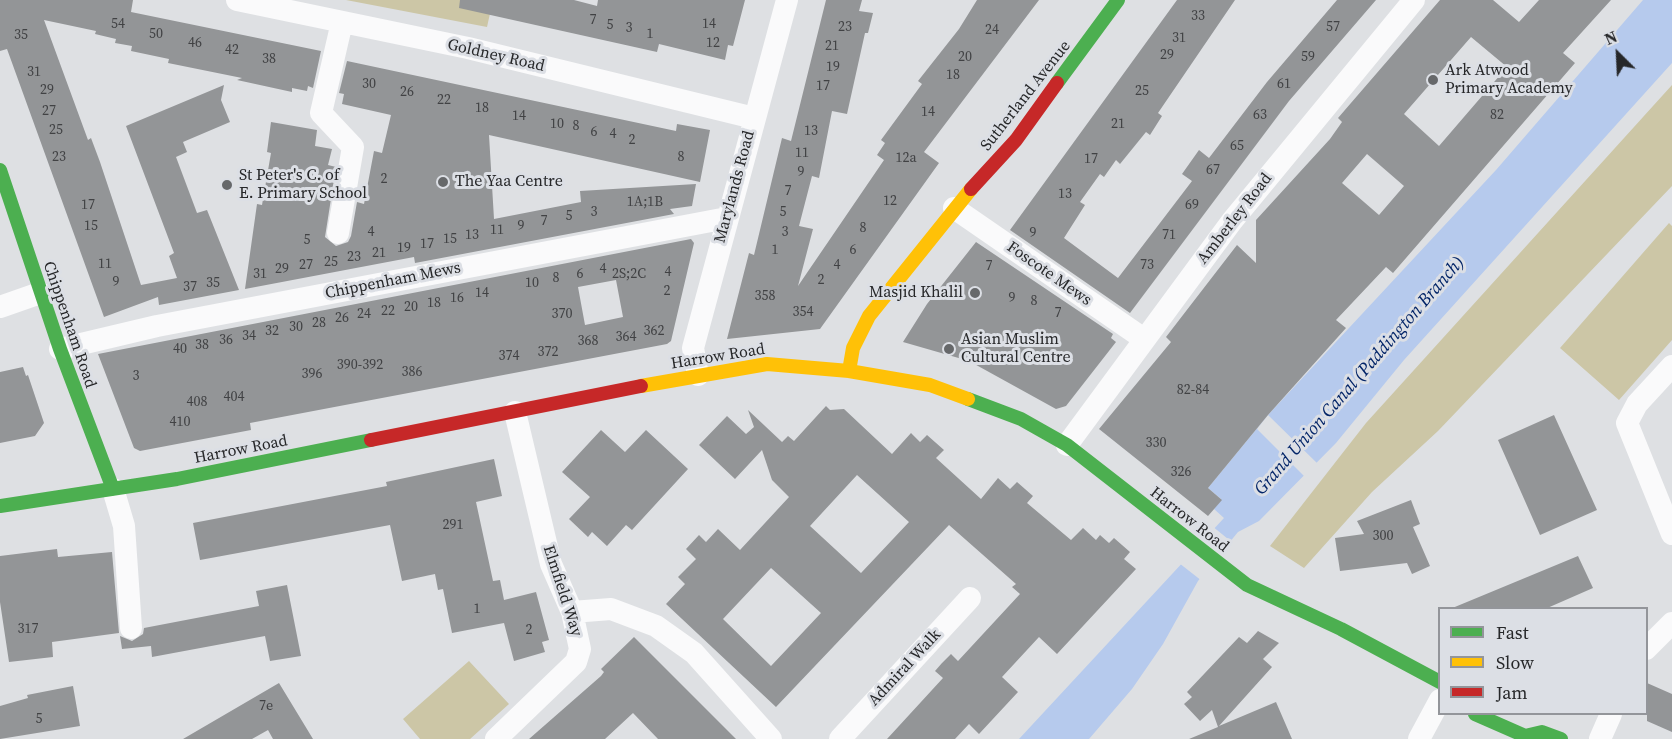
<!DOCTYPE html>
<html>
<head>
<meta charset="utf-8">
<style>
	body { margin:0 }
	#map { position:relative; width:1672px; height:739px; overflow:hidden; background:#dee0e3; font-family:"Source Serif 4",serif }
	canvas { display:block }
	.legend { position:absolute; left:1438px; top:607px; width:210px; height:108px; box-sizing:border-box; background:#dcdfe5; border:2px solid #93959a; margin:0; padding:8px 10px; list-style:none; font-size:18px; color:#262729 }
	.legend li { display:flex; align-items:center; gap:12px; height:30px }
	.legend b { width:30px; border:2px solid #93959a }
	.north { position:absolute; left:1588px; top:24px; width:60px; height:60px; -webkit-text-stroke:4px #dcdfe5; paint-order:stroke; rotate:336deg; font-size:16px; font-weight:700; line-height:24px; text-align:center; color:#262729 }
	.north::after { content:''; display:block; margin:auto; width:21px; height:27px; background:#262729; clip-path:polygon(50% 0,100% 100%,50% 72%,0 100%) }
</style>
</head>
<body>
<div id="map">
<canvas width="1672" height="739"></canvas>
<ul class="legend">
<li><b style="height:8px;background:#4caf50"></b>Fast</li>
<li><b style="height:8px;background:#ffc107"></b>Slow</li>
<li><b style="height:8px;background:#c62828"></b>Jam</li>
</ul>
<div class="north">N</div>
</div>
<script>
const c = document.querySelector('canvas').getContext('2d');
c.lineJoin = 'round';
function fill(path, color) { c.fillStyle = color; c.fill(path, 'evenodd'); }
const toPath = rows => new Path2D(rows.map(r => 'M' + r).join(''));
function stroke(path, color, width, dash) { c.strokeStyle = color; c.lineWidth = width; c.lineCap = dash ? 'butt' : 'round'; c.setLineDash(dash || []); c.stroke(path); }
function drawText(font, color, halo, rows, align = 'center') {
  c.font = font + ' "Source Serif 4",serif'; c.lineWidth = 6; c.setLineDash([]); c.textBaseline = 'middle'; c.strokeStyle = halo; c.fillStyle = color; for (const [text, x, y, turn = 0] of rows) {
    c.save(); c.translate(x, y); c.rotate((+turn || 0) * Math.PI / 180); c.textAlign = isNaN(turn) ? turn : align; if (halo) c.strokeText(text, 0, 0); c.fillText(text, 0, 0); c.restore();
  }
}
fill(toPath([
	[346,0,493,0,487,27],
	[1672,85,1672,186,1438,431,1372,492,1304,568,1270,546,1366,423],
	[1669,223,1672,226,1672,340,1619,400,1560,348],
	[469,661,509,704,470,739,420,739,403,719]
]), '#ccc6a6');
fill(toPath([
	[1643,0,1672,0,1672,63,1404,360,1336,443,1259,521,1238,532,1198,581,1163,644,1132,689,1089,739,1019,739,1224,518,1214,509,1221,499,1208,488,1268,415,1496,170]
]), '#b6caed');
fill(toPath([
	[1268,415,1319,465,1306,478,1257,429],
	[1212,526,1233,543,1202,581,1179,563]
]), '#dee0e3');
fill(toPath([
	[0,0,133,0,131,12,321,51,313,88,308,86,307,91,292,88,292,92,237,80,242,78,168,63,169,59,131,51,132,46,115,43,116,39,95,34,96,31,44,20,88,140,91,138,100,162,141,285,177,278,169,256,174,253,126,126,224,85,221,100,230,122,183,142,187,152,176,157,197,213,207,210,239,290,159,305,158,297,104,317,7,49,0,51],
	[460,0,574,0,597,6,598,0,745,0,733,46,728,45,725,60,659,44,657,52,459,8],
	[826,0,862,0,859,11,873,13,868,33,865,33,847,114,832,111,819,178,812,176,799,226,813,229,798,286,884,160,877,155,885,143,881,140,922,84,918,81,959,29,977,0,1039,0,924,152,939,163,820,329,727,339,749,253,754,255,782,138,791,141],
	[1177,0,1235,0,1158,113,1162,116,1150,135,1146,132,1120,164,1116,160,1104,177,1100,174,1080,202,1085,205,1064,238,1118,278,1192,181,1182,174,1199,150,1209,158,1267,82,1337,0,1376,0,1289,101,1130,313,1010,230],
	[1440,0,1493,0,1519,22,1539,0,1611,0,1563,53,1575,63,1393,273,1386,267,1336,320,1346,328,1268,415,1208,488,1222,500,1208,516,1099,429,1171,342,1166,337,1237,245,1256,263,1256,220,1330,139,1342,122,1338,118],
	[1471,37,1507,67,1439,146,1404,114],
	[1367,154,1404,186,1379,215,1342,183],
	[347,61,676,131,677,124,710,130,700,182,489,135,494,219,581,202,580,191,696,184,692,206,670,209,674,214,415,263,414,257,245,289,257,204,262,205,271,153,267,152,271,122,317,130,315,146,332,149,328,165,336,167,325,237,336,246,348,242,351,236,357,202,364,204,374,151,382,153,391,115,342,104,344,94,339,93],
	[691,239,694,243,671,341,667,344,250,423,251,430,140,451,134,448,98,354],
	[616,280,623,317,585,325,578,287],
	[976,242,1113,334,1111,338,1116,342,1066,406,1056,409,969,361,903,342,927,304],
	[23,367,26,376,28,375,44,423,35,436,0,443,0,372],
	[826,406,830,410,844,409,892,454,911,433,920,442,927,435,944,450,936,458,981,499,998,478,1010,489,1017,482,1033,496,1027,503,1071,540,1083,528,1096,540,1100,535,1109,543,1114,538,1130,552,1124,559,1136,569,1057,654,1039,637,1002,677,1018,692,979,734,969,724,955,739,887,739,943,678,935,671,942,663,951,654,958,661,1020,594,1012,587,1016,584,949,525,776,707,666,604,685,584,678,577,696,559,686,549,699,535,706,542,718,529,740,550,789,497,772,480,762,450,735,479,699,445,727,416,746,434,754,427,748,410,782,442,788,436,794,441],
	[857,475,909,522,861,573,810,526],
	[771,568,821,613,771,666,723,619],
	[1554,415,1597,510,1540,535,1498,440],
	[601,430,625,452,646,430,688,469,632,530,626,525,607,546,592,532,588,537,569,519,590,497,562,472],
	[494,459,502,496,476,502,493,581,500,580,504,600,536,592,549,640,542,642,545,652,514,661,504,623,452,633,443,589,438,590,435,574,402,581,390,525,200,560,193,523,387,486,386,482],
	[1411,500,1420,524,1413,527,1430,566,1412,574,1407,563,1340,571,1335,538,1364,534,1357,521],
	[57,549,58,557,112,552,119,633,52,642,53,657,9,662,0,602,0,556],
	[1578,556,1593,588,1545,609,1450,609],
	[287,585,301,656,270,661,265,636,152,657,151,646,122,649,120,636,132,641,143,634,144,628,259,606,256,591],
	[1258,631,1279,643,1263,659,1272,667,1219,726,1276,702,1292,739,1189,739,1218,727,1212,710,1200,721,1184,704,1192,697,1187,692,1239,637,1247,643],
	[634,637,736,739,658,739,633,713,605,739,529,739,601,676,604,672,601,669],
	[279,683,313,739,273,739,268,730,252,739,183,739],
	[1647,683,1672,694,1672,732,1647,721],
	[73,686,80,726,0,739,0,706,28,698,27,695]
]), '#939597');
stroke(toPath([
	[237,0,468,48,754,118],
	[954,208,1144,339],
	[338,233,353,147,321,113,342,22],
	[0,307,40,293],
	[60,349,157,326,727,218],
	[1672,366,1637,404,1627,423,1672,534],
	[698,375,693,348,787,0],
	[1067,445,1232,221,1414,0],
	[113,489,124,526,131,628],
	[572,612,611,609,656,626,694,653,771,739],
	[1646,649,1672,623],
	[496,739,576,662,580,649,572,612,551,564,515,412],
	[840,739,970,598],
	[1419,739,1440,700],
	[1600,739,1611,714]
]), '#fafafb', 22);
stroke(toPath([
	[1057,83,1118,0],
	[0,170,60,349,113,489],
	[968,399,1021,419,1067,445,1247,585,1341,629,1440,682],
	[0,506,177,479,371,440],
	[1475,714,1525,736,1542,732,1561,739]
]), '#4caf50', 14);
stroke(toPath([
	[849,371,853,348,869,316,971,189],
	[641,386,767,364,849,371,930,385,968,399]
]), '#ffc107', 14);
stroke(toPath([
	[971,189,1016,140,1057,83],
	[371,440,641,386]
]), '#c62828', 14);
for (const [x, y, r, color] of [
	[1433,80,6,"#66686a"],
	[443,182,6,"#66686a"],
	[227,185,6,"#66686a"],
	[975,293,6,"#66686a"],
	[949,349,6,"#66686a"]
]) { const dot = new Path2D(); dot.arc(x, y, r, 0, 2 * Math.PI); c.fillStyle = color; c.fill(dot); stroke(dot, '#dcdfe5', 2); }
drawText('14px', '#414244', null, [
	["33",1198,16],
	["7",593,20],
	["54",118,24],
	["14",709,24],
	["5",610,25],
	["23",845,27],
	["57",1333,27],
	["3",629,28],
	["24",992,30],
	["50",156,34],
	["1",650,34],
	["35",21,35],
	["31",1179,38],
	["46",195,43],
	["12",713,43],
	["21",832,46],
	["42",232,50],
	["29",1167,55],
	["20",965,57],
	["59",1308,57],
	["38",269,59],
	["19",833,67],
	["31",34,72],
	["18",953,75],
	["30",369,84],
	["61",1284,84],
	["17",823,86],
	["29",47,90],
	["25",1142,91],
	["26",407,92],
	["22",444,100],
	["18",482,108],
	["27",49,111],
	["14",928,112],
	["63",1260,115],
	["82",1497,115],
	["14",519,116],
	["10",557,124],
	["21",1118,124],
	["8",576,126],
	["25",56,130],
	["13",811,131],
	["6",594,132],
	["4",613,134],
	["2",632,140],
	["65",1237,146],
	["11",802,153],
	["23",59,157],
	["8",681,157],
	["12a",906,158],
	["17",1091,159],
	["67",1213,170],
	["9",801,172],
	["2",384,179],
	["7",788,191],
	["13",1065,194],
	["12",890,201],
	["1A;1B",645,202],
	["17",88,205],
	["69",1192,205],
	["3",594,212],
	["5",783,212],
	["5",569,216],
	["7",544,221],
	["15",91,226],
	["9",521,226],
	["8",863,228],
	["11",497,230],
	["4",371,232],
	["3",785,232],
	["9",1033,233],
	["13",472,235],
	["71",1169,235],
	["15",450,239],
	["5",307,240],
	["17",427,244],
	["19",404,248],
	["1",775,250],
	["6",853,250],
	["21",379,253],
	["23",354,257],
	["25",331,262],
	["11",105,264],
	["27",306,265],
	["4",837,265],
	["73",1147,265],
	["7",989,266],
	["29",282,269],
	["4",603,269],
	["4",668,272],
	["31",260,274],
	["6",580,274],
	["2S;2C",629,274],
	["8",556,278],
	["2",821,280],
	["9",116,282],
	["35",213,283],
	["10",532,283],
	["37",190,287],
	["2",667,291],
	["14",482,293],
	["358",765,296],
	["16",457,298],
	["9",1012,298],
	["8",1034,301],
	["18",434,303],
	["20",411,307],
	["22",388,311],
	["354",803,312],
	["7",1058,313],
	["24",364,314],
	["370",562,314],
	["26",342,318],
	["28",319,323],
	["30",296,327],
	["32",272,331],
	["362",654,331],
	["34",249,336],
	["364",626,337],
	["36",226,340],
	["368",588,341],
	["38",202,345],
	["40",180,349],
	["372",548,352],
	["374",509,356],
	["390-392",360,365],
	["386",412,372],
	["396",312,374],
	["3",136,376],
	["82-84",1193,390],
	["404",234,397],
	["408",197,402],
	["410",180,422],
	["330",1156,443],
	["326",1181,472],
	["291",453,525],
	["300",1383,536],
	["1",477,609],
	["317",28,629],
	["2",529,630],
	["7e",266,706],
	["5",39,719]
]);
drawText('16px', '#262729', '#dcdfe5', [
	["Goldney Road",496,56,13],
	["Sutherland Avenue",1026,96,-52],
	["Marylands Road",735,187,-75],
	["Amberley Road",1235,219,-52],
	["Foscote Mews",1049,274,35],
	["Chippenham Mews",393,281,-11],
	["Chippenham Road",69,325,71],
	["Harrow Road",718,357,-9],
	["Harrow Road",241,450,-11],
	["Harrow Road",1189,520,38],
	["Elmfield Way",562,591,72],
	["Admiral Walk",905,668,-47]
]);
drawText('16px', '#262729', '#dcdfe5', [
	["Ark Atwood",1445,71],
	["Primary Academy",1445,89],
	["St Peter's C. of",239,176],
	["E. Primary School",239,194],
	["The Yaa Centre",455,182],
	["Masjid Khalil",963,293,"right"],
	["Asian Muslim",961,340],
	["Cultural Centre",961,358]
], 'left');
drawText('italic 18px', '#032568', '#dcdfe5', [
	["Grand Union Canal (Paddington Branch)",1360,376,-49]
]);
</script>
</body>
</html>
